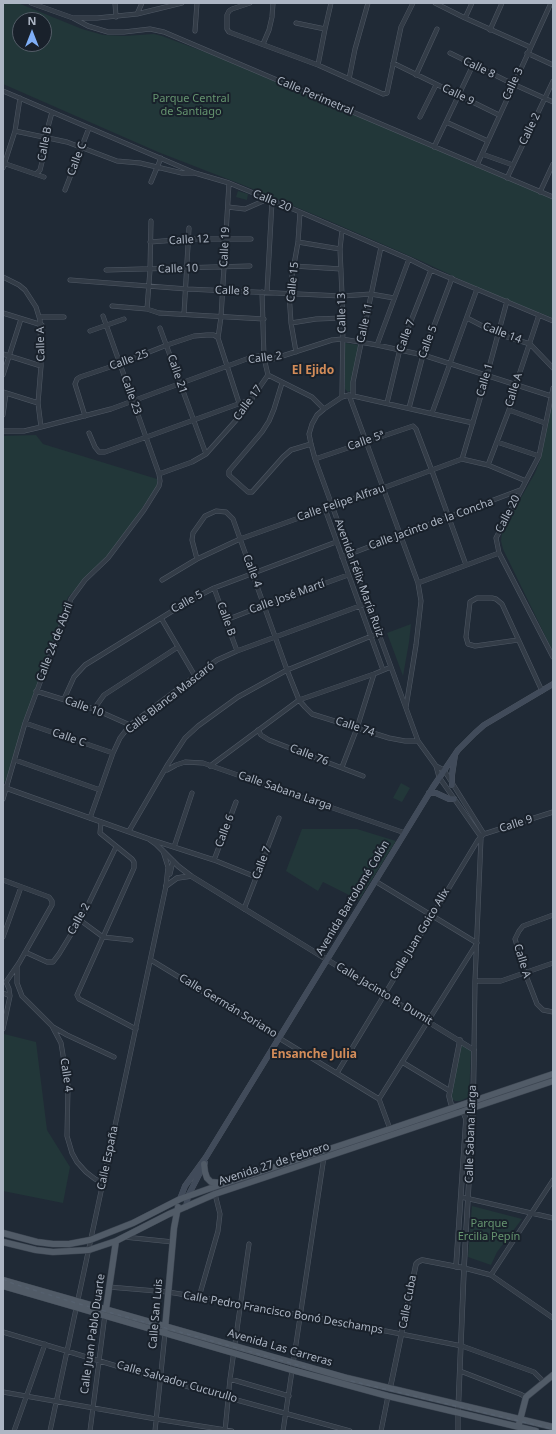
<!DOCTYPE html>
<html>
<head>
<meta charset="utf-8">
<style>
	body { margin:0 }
	#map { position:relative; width:556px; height:1434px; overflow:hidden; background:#202a36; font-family:"Noto Sans",sans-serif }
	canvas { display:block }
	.frame { position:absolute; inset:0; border:4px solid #adb6c4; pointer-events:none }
	.north { position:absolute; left:12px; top:12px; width:40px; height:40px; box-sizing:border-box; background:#19212b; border:1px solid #545d68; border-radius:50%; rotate:0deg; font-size:11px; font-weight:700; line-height:16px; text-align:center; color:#adb6c4 }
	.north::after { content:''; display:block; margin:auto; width:14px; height:18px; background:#7faff7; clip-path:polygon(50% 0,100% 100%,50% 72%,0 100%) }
</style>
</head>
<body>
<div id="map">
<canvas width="556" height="1434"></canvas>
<div class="frame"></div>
<div class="north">N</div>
</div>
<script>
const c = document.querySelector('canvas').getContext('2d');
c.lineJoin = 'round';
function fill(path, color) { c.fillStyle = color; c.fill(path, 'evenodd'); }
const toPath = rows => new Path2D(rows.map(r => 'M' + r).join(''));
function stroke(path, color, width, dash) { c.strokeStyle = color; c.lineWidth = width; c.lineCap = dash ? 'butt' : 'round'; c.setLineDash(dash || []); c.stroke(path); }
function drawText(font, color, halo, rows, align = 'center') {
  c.font = font + ' "Noto Sans",sans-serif'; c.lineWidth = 4; c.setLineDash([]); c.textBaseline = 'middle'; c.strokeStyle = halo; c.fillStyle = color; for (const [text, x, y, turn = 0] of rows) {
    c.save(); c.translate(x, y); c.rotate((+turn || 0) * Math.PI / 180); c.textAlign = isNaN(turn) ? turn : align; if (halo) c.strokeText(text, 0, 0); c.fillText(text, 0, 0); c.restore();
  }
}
fill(toPath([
	[3,3,18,3,82,29,103,35,124,36,154,34,162,36,213,55,553,198,553,318,489,293,419,260,327,220,243,185,158,152,3,84],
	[20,20,44,20,44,44,20,44],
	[238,191,248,194,247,200,236,197],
	[345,343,359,345,352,390,348,392,345,389],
	[553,399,553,652,503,549,501,541,502,533,505,526,535,473,541,458],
	[36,435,43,444,157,479,158,485,108,558,68,597,5,782,3,782,3,436],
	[411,624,409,642,403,676,387,633],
	[401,783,410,788,402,802,393,798],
	[302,829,357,829,396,841,359,900,323,882,318,891,286,871],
	[4,1034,36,1042,47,1130,70,1167,63,1203,3,1191,3,1039],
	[460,1043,471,1050,469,1097,460,1101,455,1101,452,1099,452,1095],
	[472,1206,522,1219,497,1252,491,1265,468,1257]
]), '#223739');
const minor = toPath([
	[31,3,73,18,97,18,137,14,182,3],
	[115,3,116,17],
	[250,3,232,9,229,11,227,15,227,29,229,32,318,65,383,94,387,93,401,27,413,3],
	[435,3,465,18,530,47],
	[137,14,142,3],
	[73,18,88,26,108,32,124,32,150,29,164,32,553,197],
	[465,18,472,3],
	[296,23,325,29],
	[490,30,502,3],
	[195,31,197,3],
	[263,44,269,30,272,17,273,3],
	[450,53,513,84,553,102],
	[527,53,553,65],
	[393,63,499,115],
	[318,65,325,29,331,3],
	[416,75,437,29],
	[349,79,355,49,368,3],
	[3,91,195,173,229,183,300,212,409,259,431,270,553,321],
	[420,117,436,85],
	[446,122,488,141],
	[15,131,67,142,117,161,140,163,182,173,193,173],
	[434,147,473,65],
	[482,154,513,165],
	[3,163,44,177],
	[477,165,551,3],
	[3,168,15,131,20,98],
	[36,174,40,170,42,162,45,138,52,112],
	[507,178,553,81],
	[151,182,161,158],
	[229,183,221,317,218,338,239,403],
	[65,190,89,128],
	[540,192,553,164],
	[228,207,245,209,268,199],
	[342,230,340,249,343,318,342,397],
	[150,242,189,239,251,239],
	[298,242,340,249],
	[294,266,341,269],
	[106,270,250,266],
	[3,277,19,285,25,290,36,307,40,320,41,366,38,403,41,427],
	[70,280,187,289,342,296,371,294,394,298],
	[267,292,272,201],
	[112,306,147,309,159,313,264,319],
	[147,309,150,270,151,221],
	[3,313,42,325],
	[184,314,189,228],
	[39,317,64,317],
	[467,318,498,334,530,344,553,368],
	[291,323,316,319,343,318],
	[160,328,206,454],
	[90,331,124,319],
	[377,345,409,259],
	[296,352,291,323,289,293,298,242,300,212],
	[3,354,41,366],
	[3,375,21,319],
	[268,375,312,397,324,409],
	[282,383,274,409,269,421,262,432,229,471,229,475,248,492,252,492,283,457,291,450,311,444],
	[553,388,539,456,496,538,499,553,553,657],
	[3,392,38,403],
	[349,395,418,583,421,601,416,645,406,707],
	[353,395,353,382,381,247],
	[387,403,400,349,431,270],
	[409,408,423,355,452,278],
	[509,410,545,423],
	[432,413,477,289],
	[3,415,6,393],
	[85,416,75,384,77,379,80,377,119,364,167,345,194,336,207,335,214,335,218,338],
	[473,423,349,395,342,397,324,409,317,415,312,424,309,434,311,444,315,459,418,741,436,766,439,777,481,837],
	[3,431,24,431,41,427,111,409,252,357,259,356,273,359,332,340,342,339,377,345,423,355,551,396],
	[89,433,95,447,99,452,105,452,252,399],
	[497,442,539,456],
	[315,459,413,426,416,429,432,471,466,565],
	[462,459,487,375,507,301],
	[488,465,509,410,516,384,539,315],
	[159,474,192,462,206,454,238,418,268,375,264,358,262,292],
	[325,509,383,670],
	[342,557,520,490],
	[197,559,192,540,193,533,205,516,216,511,226,512,233,519,287,670,299,700,305,707,312,714,389,738,405,741,418,741],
	[162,580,197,559,240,539,383,488,462,459,488,465,526,481],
	[418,583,499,553],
	[214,588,237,651],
	[161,618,195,676],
	[226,620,265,605,348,575],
	[518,640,475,646,468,644,466,637,470,602,477,598,492,598,496,599,502,604,542,691],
	[36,691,94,709,130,725],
	[64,699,74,677,85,665,187,602,214,588,336,542],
	[94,709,104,695,178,647],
	[25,723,113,753],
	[258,730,261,735,269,740,363,776],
	[15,760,100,790],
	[210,766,299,700,374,674,391,667],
	[436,766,444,770,484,834],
	[342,767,357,728,374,674],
	[167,770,176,765,185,762,203,763,405,833],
	[3,799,25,723,71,599,85,580,108,558,144,510,159,486,160,481,159,474,103,316],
	[90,818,113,753,120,738,130,725,195,676,217,660,237,651,368,603],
	[129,831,168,764,185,738,198,726,238,697,287,670,379,633],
	[152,840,214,860,256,877],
	[174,847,192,793],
	[214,860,236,802],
	[170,874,173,861],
	[3,880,49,897,52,901,52,905,19,963,6,982],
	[375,881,477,943],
	[244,909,279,818],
	[553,915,523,926,519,931,515,939,525,973,537,1004,543,1010,553,1012],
	[80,920,103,937,134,868,134,862,132,859,100,833,101,822],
	[3,937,21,887],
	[131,940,103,937,77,995,79,999,136,1029],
	[25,952,47,962,53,962,59,954,84,913,116,847],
	[151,960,379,1099,390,1129],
	[17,967,17,983,22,996,52,1026,61,1043,68,1086,67,1136,72,1153,77,1162,86,1172,95,1179,103,1183],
	[475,981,501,981,553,963],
	[3,993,10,996],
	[53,1027,67,1035,114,1057],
	[3,1029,10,996,9,989,6,982],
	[474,1050,475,981,481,838],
	[402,1062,450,1091],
	[337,1073,478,840,484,834,553,812],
	[379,1099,477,943],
	[461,1197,553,1218],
	[124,1237,173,1242],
	[464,1268,491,1275,553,1318],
	[491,1275,553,1180],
	[109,1287,168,1292,199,1297,345,1323,462,1346,534,1372,544,1382],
	[199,1297,218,1231,220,1214,215,1194],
	[3,1332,160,1379,350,1431],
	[460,1371,520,1394,526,1397],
	[230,1379,289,1396],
	[3,1392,156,1419,232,1431],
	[14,1431,45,1344],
	[50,1431,166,886,168,867,163,851],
	[90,1431,105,1314],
	[155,1431,165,1333],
	[225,1431,230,1379,249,1244],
	[283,1431,325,1150],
	[381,1431,388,1396],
	[458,1431,458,1413]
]);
const tertiary = toPath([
	[3,787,149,839,156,844,178,866,191,876,474,1050,473,1108,464,1268,458,1413],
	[166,886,177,878,191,876],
	[456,1267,466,1119,462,1109,454,1107,451,1104,449,1096,460,1040],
	[390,1389,416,1264,418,1262,422,1260,464,1268]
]);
const secondary = toPath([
	[452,785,452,775,455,755],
	[429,793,436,793,449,799,454,799],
	[180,1199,185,1186,206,1157,433,787,458,750,475,733,484,725,553,684],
	[186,1207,188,1196,205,1163]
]);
const primary = toPath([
	[204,1164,205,1172,207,1178,211,1182,221,1183],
	[3,1233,37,1242,53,1244,69,1244,90,1240,133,1223,180,1199,211,1188,390,1129,553,1074],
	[3,1242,36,1250,53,1252,89,1250,116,1241,169,1214,215,1194,553,1081],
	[3,1280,347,1378,553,1427],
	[3,1286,292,1370,388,1396,536,1431],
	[106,1309,116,1241],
	[165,1329,174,1228,178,1207],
	[519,1424,526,1397,553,1375]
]);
stroke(minor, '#505965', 5);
stroke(tertiary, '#505965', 5.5);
stroke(secondary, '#505965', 6);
stroke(primary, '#3c4551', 7);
stroke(minor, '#333c47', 4);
stroke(tertiary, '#333c47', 4.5);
stroke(secondary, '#414b5a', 5.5);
stroke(primary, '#515b67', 6);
stroke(toPath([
	[3,1279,14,1284,76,1303,312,1369],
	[351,1381,553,1429]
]), '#55606e', 1.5, [4, 4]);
drawText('11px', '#adb6c4', '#19212b', [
	["Calle 8",479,68,26],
	["Calle 3",513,84,-65],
	["Calle 9",458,95,26],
	["Calle Perimetral",315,96,23],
	["Calle 2",530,129,-64],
	["Calle B",45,144,-79],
	["Calle C",77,159,-69],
	["Calle 20",272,201,22],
	["Calle 12",189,240,-3],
	["Calle 19",225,247,-87],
	["Calle 10",178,269,-2],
	["Calle 15",293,282,-84],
	["Calle 8",232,291,2],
	["Calle 13",342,313,-91],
	["Calle 11",365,323,-78],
	["Calle 14",502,333,21],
	["Calle 7",406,336,-70],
	["Calle 5",428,342,-70],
	["Calle A",41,344,-91],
	["Calle 2",265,358,-7],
	["Calle 25",129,360,-20],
	["Calle 21",177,374,71],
	["Calle 1",485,380,-74],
	["Calle A",514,390,-73],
	["Calle 23",131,395,70],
	["Calle 17",248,403,-54],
	["Calle 5ª",366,441,-19],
	["Calle Felipe Alfrau",341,503,-19],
	["Calle 20",508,514,-63],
	["Calle Jacinto de la Concha",431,524,-20],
	["Calle 4",252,571,69],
	["Avenida Félix María Ruiz",359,578,70],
	["Calle José Martí",287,597,-20],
	["Calle 5",187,602,-29],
	["Calle B",226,619,70],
	["Calle 24 de Abril",55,642,-69],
	["Calle Blanca Mascaró",170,698,-38],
	["Calle 10",84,707,20],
	["Calle 74",355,727,18],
	["Calle C",69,738,19],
	["Calle 76",309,755,21],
	["Calle Sabana Larga",285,791,19],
	["Calle 9",516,824,-18],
	["Calle 6",225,831,-69],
	["Calle 7",262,863,-69],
	["Avenida Bartolomé Colón",353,898,-59],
	["Calle 2",79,919,-61],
	["Calle Juan Goico Alix",420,934,-59],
	["Calle A",522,961,73],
	["Calle Jacinto B. Dumit",384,994,31],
	["Calle Germán Soriano",228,1006,31],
	["Calle 4",66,1075,82],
	["Calle Sabana Larga",471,1134,-88],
	["Calle España",108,1158,-78],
	["Avenida 27 de Febrero",274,1164,-18],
	["Calle Cuba",408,1302,-79],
	["Calle Pedro Francisco Bonó Deschamps",283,1313,10],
	["Calle San Luis",156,1314,-85],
	["Calle Juan Pablo Duarte",93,1334,-82],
	["Avenida Las Carreras",280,1348,16],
	["Calle Salvador Cucurullo",177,1382,16]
]);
drawText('11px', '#65946f', '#19212b', [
	["Parque Central",191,99],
	["de Santiago",191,112],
	["Parque",489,1224],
	["Ercilia Pepín",489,1237]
]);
drawText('bold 12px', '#d38c59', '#19212b', [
	["El Ejido",313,371],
	["Ensanche Julia",314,1055]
]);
</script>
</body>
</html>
